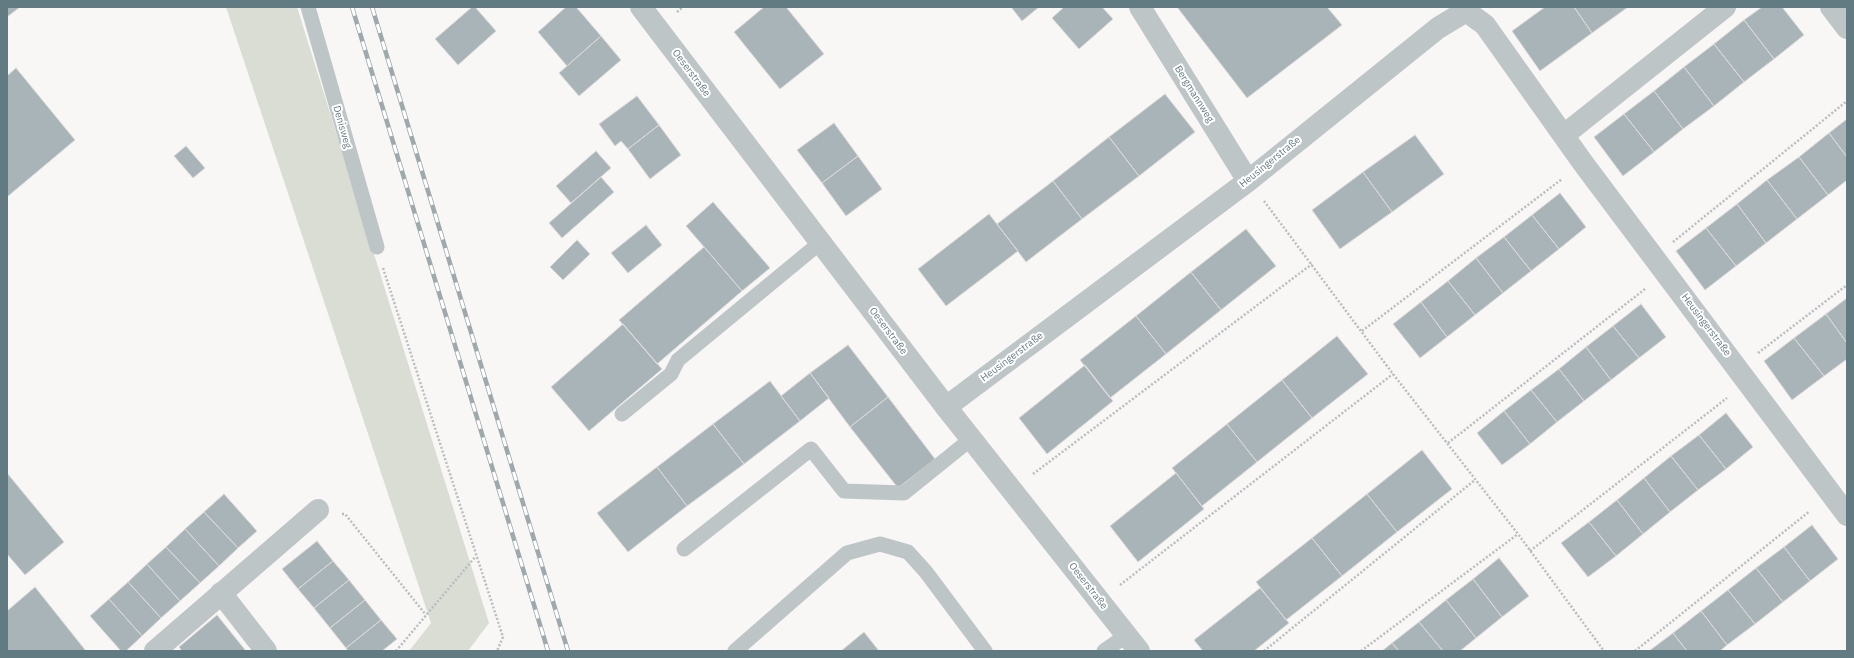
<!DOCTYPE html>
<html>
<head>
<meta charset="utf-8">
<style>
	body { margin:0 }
	#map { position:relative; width:1854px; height:658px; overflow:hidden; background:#f8f7f5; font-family:"IBM Plex Sans",sans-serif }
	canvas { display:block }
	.frame { position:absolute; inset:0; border:8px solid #627a81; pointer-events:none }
</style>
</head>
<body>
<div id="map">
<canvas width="1854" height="658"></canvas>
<div class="frame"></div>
</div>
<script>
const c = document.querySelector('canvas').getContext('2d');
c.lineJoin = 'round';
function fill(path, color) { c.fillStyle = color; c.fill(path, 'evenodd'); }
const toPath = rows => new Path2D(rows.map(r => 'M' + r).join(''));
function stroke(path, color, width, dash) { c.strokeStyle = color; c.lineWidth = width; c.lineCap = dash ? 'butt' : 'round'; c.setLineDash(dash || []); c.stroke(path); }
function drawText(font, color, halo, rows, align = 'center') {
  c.font = font + ' "IBM Plex Sans",sans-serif'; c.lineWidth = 4; c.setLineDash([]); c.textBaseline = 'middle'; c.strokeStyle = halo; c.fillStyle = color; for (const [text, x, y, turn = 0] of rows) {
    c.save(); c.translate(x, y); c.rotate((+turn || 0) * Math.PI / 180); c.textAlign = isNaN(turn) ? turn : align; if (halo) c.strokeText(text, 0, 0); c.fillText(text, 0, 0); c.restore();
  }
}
fill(toPath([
	[226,7,297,7,489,623,468,651,409,651,431,623]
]), '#d9ddd4');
const building = toPath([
	[7,7,20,7,7,17,7,7],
	[472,7,475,7,496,31,458,65,435,39,472,7],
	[566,7,576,7,601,36,567,66,538,32,566,7],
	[764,7,786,7,824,54,780,89,734,32,764,7],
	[1011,7,1039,7,1022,21,1011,7],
	[1064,7,1102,7,1113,19,1079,49,1052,18,1064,7],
	[1177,7,1327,7,1342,25,1247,98,1177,7],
	[1545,7,1574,7,1592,33,1540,71,1512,31,1545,7],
	[1574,7,1628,7,1592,33,1574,7],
	[1762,7,1782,7,1804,35,1774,59,1744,20,1762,7],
	[1744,20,1774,59,1744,82,1714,44,1744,20],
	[601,36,621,60,579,96,559,73,601,36],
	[1714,44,1744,82,1714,106,1684,67,1714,44],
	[1684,67,1714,106,1683,129,1654,91,1684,67],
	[16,68,75,140,7,197,7,76,16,68],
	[1654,91,1683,129,1654,152,1624,114,1654,91],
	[1165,94,1195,132,1139,176,1109,137,1165,94],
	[637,96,659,125,628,149,621,141,615,146,599,124,637,96],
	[1624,114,1654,152,1623,176,1594,137,1624,114],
	[1847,119,1847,157,1829,133,1847,119],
	[834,123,858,156,822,183,797,150,834,123],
	[659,125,681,155,650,179,628,149,659,125],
	[1829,133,1847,157,1847,180,1828,195,1799,157,1829,133],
	[1415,135,1444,174,1392,212,1363,172,1415,135],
	[1109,137,1139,176,1082,219,1053,181,1109,137],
	[186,146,205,168,193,178,174,156,186,146],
	[596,151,611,168,571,203,556,186,596,151],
	[858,156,882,189,846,216,822,183,858,156],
	[1799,157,1828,195,1797,219,1767,180,1799,157],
	[1363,172,1392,212,1340,249,1312,210,1363,172],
	[601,177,614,192,562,238,549,223,601,177],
	[1767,180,1797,219,1766,243,1737,204,1767,180],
	[1053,181,1082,219,1026,262,997,224,1053,181],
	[1560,193,1586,227,1559,249,1532,215,1560,193],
	[713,202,770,268,742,291,686,226,713,202],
	[1737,204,1766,243,1736,266,1706,228,1737,204],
	[989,214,1018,251,946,306,918,269,989,214],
	[1532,215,1559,249,1531,271,1504,237,1532,215],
	[646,225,662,245,628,273,611,253,646,225],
	[1706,228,1736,266,1705,290,1676,251,1706,228],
	[1246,229,1276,266,1221,310,1191,272,1246,229],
	[1504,237,1531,271,1503,293,1476,258,1504,237],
	[577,240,590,254,563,280,550,267,577,240],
	[704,247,742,291,657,364,619,320,704,247],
	[1476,258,1503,293,1475,315,1448,281,1476,258],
	[1191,272,1221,310,1166,354,1136,316,1191,272],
	[1448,281,1475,315,1447,337,1421,302,1448,281],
	[1847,298,1847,343,1826,314,1847,298],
	[1421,302,1447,337,1420,358,1393,324,1421,302],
	[1641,304,1666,337,1639,358,1613,326,1641,304],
	[1826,314,1847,343,1847,359,1824,376,1794,338,1826,314],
	[1136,316,1166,354,1110,398,1080,360,1136,316],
	[623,324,662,369,589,431,551,387,623,324],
	[1613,326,1639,358,1611,380,1586,347,1613,326],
	[1337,336,1368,374,1312,418,1282,380,1337,336],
	[1794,338,1824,376,1792,400,1764,361,1794,338],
	[848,345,888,397,850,427,810,373,848,345],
	[1586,347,1611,380,1584,401,1559,369,1586,347],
	[1085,365,1113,401,1047,454,1019,418,1085,365],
	[1559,369,1584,401,1557,422,1531,390,1559,369],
	[810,373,829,398,800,421,781,396,810,373],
	[1282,380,1312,418,1257,462,1227,424,1282,380],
	[770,381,800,421,744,464,713,424,770,381],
	[1531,390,1557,422,1530,444,1504,411,1531,390],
	[888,397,935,459,898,488,850,427,888,397],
	[1504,411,1530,444,1502,465,1477,433,1504,411],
	[1726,413,1753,447,1726,469,1699,435,1726,413],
	[713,424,744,464,687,506,657,467,713,424],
	[1227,424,1257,462,1202,506,1172,468,1227,424],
	[1699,435,1726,469,1698,490,1671,456,1699,435],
	[1422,450,1452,489,1397,532,1367,494,1422,450],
	[1671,456,1698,490,1670,512,1644,478,1671,456],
	[657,467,687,506,628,552,597,513,657,467],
	[7,473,64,542,25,575,7,554,7,473],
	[1176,473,1204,509,1138,562,1110,526,1176,473],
	[1644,478,1670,512,1643,534,1617,500,1644,478],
	[224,494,257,531,238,548,204,512,224,494],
	[1367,494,1397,532,1342,576,1312,538,1367,494],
	[1617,500,1643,534,1616,556,1589,522,1617,500],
	[204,512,238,548,219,566,185,529,204,512],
	[1589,522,1616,556,1588,577,1561,543,1589,522],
	[1812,525,1838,559,1810,581,1784,547,1812,525],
	[185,529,219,566,200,583,166,547,185,529],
	[1312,538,1342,576,1286,620,1256,582,1312,538],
	[317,541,333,561,298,589,282,569,317,541],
	[166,547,200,583,180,601,147,564,166,547],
	[1784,547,1810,581,1783,602,1756,568,1784,547],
	[1499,558,1529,596,1502,617,1473,579,1499,558],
	[333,561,349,580,314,608,298,589,333,561],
	[147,564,180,601,161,618,128,582,147,564],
	[1756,568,1783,602,1755,624,1728,590,1756,568],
	[1473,579,1502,617,1476,638,1446,600,1473,579],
	[349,580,365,600,330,628,314,608,349,580],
	[128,582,161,618,142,636,109,599,128,582],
	[35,587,86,651,7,651,7,611,35,587],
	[1260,588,1289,623,1254,651,1203,651,1194,640,1260,588],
	[1728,590,1755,624,1727,645,1701,611,1728,590],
	[109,599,142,636,126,651,121,651,90,616,109,599],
	[365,600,381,620,346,648,330,628,365,600],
	[1446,600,1476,638,1460,651,1443,651,1419,622,1446,600],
	[1701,611,1727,645,1720,651,1687,651,1673,633,1701,611],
	[217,615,246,651,182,651,179,647,217,615],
	[381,620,397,639,382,651,348,651,346,648,381,620],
	[1419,622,1443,651,1399,651,1392,643,1419,622],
	[864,632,879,651,841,651,864,632],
	[1673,633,1687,651,1649,651,1673,633],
	[1392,643,1399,651,1382,651,1392,643]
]);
fill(building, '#a8b4b7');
stroke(building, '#dad9d7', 1);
stroke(toPath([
	[677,12,683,7],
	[1264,201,1393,374,1518,534,1604,651],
	[1673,242,1847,101],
	[383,268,503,637,497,651],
	[1362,331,1562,179],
	[1758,353,1847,285],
	[1448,443,1645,289],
	[1033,474,1312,264],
	[342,514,345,514,426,615],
	[1530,551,1727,398],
	[1120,585,1393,374],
	[396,651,476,556],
	[1264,651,1475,480],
	[1361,651,1518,534],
	[1635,651,1810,511]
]), '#b8bebf', 2.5, [2, 2]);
stroke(toPath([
	[308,7,377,247],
	[622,414,671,374,678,360,821,242],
	[684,549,811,449,844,491,904,493,971,439],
	[735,651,847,553,880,544,908,552,926,572,985,651],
	[1104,651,1127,635]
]), '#bec5c7', 15);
stroke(toPath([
	[1140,7,1248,181],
	[1831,7,1847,28],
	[1564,135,1725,7],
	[946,407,1248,181,1438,28,1466,11,1485,25,1583,163,1847,515],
	[221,593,266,651],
	[155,651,318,510]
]), '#bec5c7', 22);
stroke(toPath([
	[641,7,946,407,1139,651]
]), '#bec5c7', 22);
const rail = toPath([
	[352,7,548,651],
	[372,7,568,651]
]);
stroke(rail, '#9da9ac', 4.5);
stroke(rail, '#fff', 3, [9]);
drawText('10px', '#627a81', '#fff', [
	["Oeserstraße",691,73,53],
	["Bergmannweg",1194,94,58],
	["Denisweg",342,127,74],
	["Heusingerstraße",1270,162,-39],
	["Heusingerstraße",1706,325,53],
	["Oeserstraße",888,331,53],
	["Heusingerstraße",1012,357,-37],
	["Oeserstraße",1088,586,52]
]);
</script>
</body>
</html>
